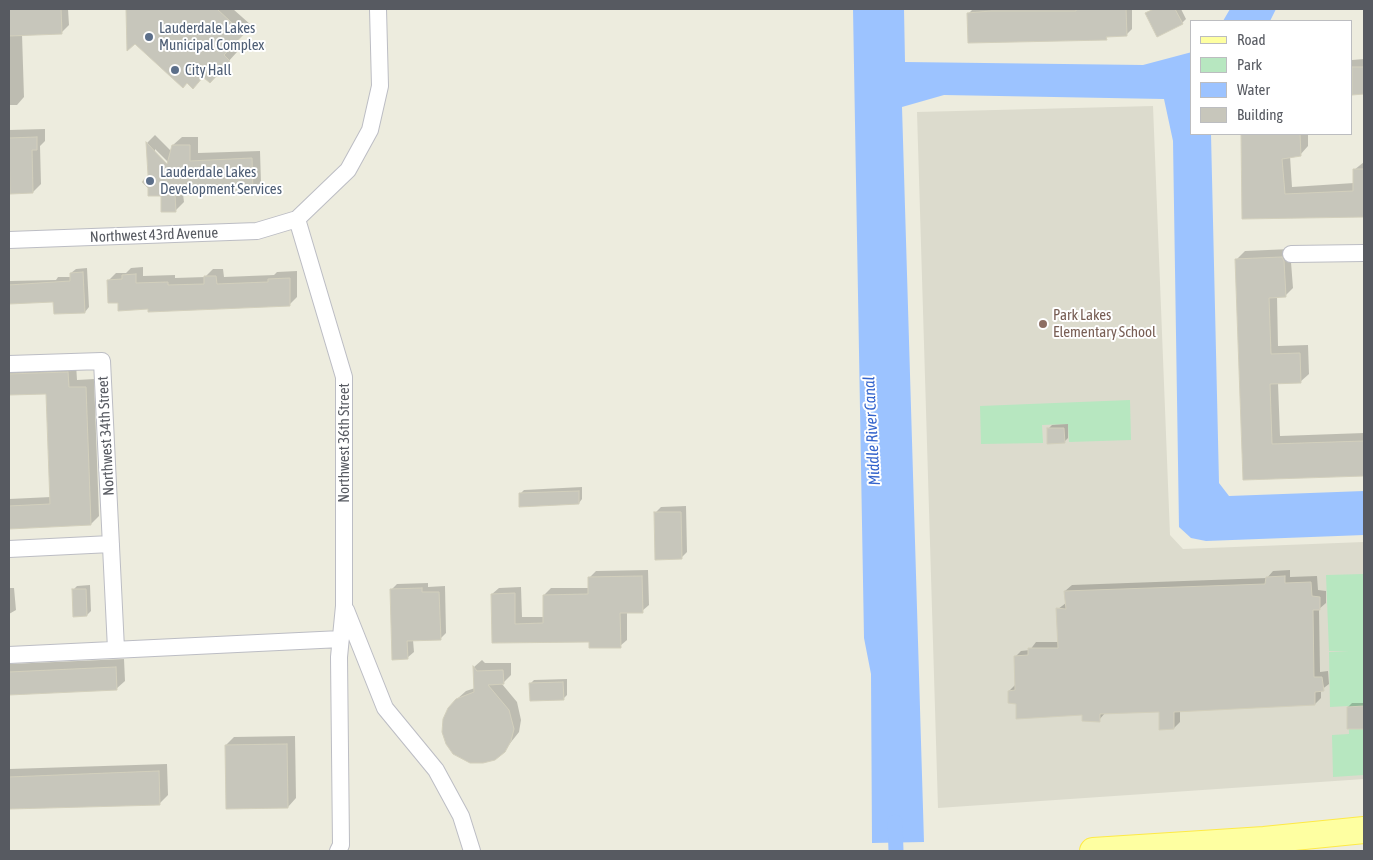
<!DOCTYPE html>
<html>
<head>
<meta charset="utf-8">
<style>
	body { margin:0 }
	#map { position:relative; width:1373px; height:860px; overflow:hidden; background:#edecde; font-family:"Asap Condensed",sans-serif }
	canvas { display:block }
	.frame { position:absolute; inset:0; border:10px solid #575a61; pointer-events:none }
	.legend { position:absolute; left:1190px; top:20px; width:162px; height:115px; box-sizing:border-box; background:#fff; border:1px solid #bcbdc0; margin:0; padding:6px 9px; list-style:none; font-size:15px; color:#575a61 }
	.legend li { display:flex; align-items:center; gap:10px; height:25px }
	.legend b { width:25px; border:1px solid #bcbdc0 }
</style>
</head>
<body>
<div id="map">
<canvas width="1373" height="860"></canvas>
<div class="frame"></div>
<ul class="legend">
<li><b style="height:6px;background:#feffa1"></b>Road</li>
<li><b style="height:14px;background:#b7e7c0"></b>Park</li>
<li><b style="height:14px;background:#9cc3ff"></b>Water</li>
<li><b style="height:14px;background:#c7c6bb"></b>Building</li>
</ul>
</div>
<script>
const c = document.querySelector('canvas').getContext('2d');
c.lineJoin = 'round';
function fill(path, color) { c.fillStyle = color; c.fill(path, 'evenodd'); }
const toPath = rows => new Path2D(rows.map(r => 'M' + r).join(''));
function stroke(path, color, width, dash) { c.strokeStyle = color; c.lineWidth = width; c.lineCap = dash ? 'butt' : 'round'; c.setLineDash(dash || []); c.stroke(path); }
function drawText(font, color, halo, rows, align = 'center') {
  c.font = font + ' "Asap Condensed",sans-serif'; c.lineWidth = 4; c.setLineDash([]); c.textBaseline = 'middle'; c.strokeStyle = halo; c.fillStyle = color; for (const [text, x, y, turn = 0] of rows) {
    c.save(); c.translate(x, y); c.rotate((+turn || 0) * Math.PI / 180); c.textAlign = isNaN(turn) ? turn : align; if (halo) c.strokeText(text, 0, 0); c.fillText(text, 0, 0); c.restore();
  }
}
fill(toPath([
	[1153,106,1170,535,1183,549,1364,542,1364,779,938,808,917,112]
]), '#dcdbcd');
fill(toPath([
	[1130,400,1131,440,1069,442,1068,424,1042,425,1043,443,981,444,980,406],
	[1364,574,1364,775,1333,777,1332,735,1349,734,1348,706,1330,707,1329,652,1349,651,1329,651,1326,575]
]), '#b7e7c0');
fill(toPath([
	[853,9,904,9,905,62,1143,65,1192,52,1192,134,1211,134,1219,483,1229,496,1364,491,1364,535,1206,541,1191,538,1179,527,1173,141,1164,99,944,95,902,107,924,842,872,843,871,674,864,638],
	[1230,9,1276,9,1270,21,1223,21]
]), '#9cc3ff');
fill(toPath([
	[9,9,68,9,69,25,61,33,22,34,24,97,17,105,9,105],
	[127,9,233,9,251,25,231,46,237,52,218,73,204,75,135,42,128,48],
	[973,9,1132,9,1132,29,1126,35,1109,36,1106,38,968,14],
	[1152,9,1181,9,1186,19,1182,23,1146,14],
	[1364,59,1364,93,1352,94,1352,60],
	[45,129,45,141,40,146,41,184,33,192,9,176,9,130],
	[1242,134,1308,134,1308,146,1300,155,1290,156,1292,187,1354,183,1354,170,1364,162,1364,216,1244,218],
	[155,135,172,152,173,145,182,137,198,137,198,153,260,151,261,184,253,192,183,194,184,202,175,211,149,175,147,143],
	[155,149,173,167,171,169,155,153],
	[1290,249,1293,288,1285,296,1277,296,1278,346,1308,345,1309,374,1300,382,1278,383,1280,436,1364,433,1364,475,1244,479,1237,259,1245,251],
	[143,267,143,276,175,275,175,278,205,277,213,269,223,269,224,277,274,275,277,272,297,271,297,297,290,304,149,308,119,302,108,281,116,273,126,273,131,268],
	[87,268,89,307,85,312,54,301,9,302,9,281,56,280,58,277,71,277,71,273,76,269],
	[76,364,77,380,94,379,99,516,91,524,9,527,9,499,51,497,47,393,9,394,9,365],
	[1068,424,1068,438,1064,442,1048,429,1052,425],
	[582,487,582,499,579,503,520,494,524,490],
	[686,506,687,552,681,558,655,513,661,507],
	[648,570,649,605,642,611,627,612,627,640,620,646,591,640,493,642,492,594,499,588,521,587,522,617,545,617,544,595,551,588,589,588,589,578,596,571],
	[1290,570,1290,577,1317,576,1318,590,1326,591,1326,603,1319,609,1320,672,1328,671,1329,684,1321,690,1321,698,1315,704,1180,711,1180,722,1174,728,1160,711,1105,713,1099,720,1083,713,1017,703,1009,691,1015,685,1015,657,1021,651,1030,650,1036,642,1059,642,1058,609,1066,603,1065,591,1072,585,1267,578,1273,571],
	[428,583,428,587,445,586,446,633,440,639,413,640,414,652,407,658,391,590,397,584],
	[90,585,91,611,87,615,73,590,77,586],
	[9,588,14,588,16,610,9,614],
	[124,659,125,681,116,689,9,694,9,664],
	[482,660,485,663,511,663,511,675,502,684,517,702,521,720,519,732,504,751,457,699,466,691,475,688,474,667],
	[567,679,567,695,563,699,530,684,534,680],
	[1352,703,1364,703,1364,727,1349,728,1348,707],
	[295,736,296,798,288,807,226,745,234,737],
	[167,764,168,795,159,804,9,808,9,769]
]), '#0003');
stroke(toPath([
	[895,822,896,851]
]), '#9cc3ff', 15);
const building = toPath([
	[9,9,61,9,62,34,9,36,9,9],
	[126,9,217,9,244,34,224,55,230,61,210,83,203,77,193,89,187,83,183,88,135,44,127,51,126,9],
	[1076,9,1126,9,1127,36,1106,37,1107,40,968,43,967,13,991,11,1076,11,1076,9],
	[1154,9,1175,9,1183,24,1157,37,1145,13,1154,9],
	[1352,67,1364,67,1364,94,1352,95,1352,67],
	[1241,134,1300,134,1301,156,1282,159,1285,194,1353,191,1353,169,1364,169,1364,217,1242,219,1241,134],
	[37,137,37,150,32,150,33,193,10,194,9,138,37,137],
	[146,142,167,164,172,145,190,145,190,161,252,158,253,193,175,195,176,212,161,212,161,196,148,196,148,188,142,182,148,175,146,142],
	[1282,257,1284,261,1286,297,1269,298,1271,354,1300,353,1301,383,1270,384,1272,444,1364,441,1364,476,1243,480,1235,259,1282,257],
	[83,272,85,313,54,314,53,302,9,304,9,285,70,281,70,273,83,272],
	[136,274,136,283,168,282,168,285,204,284,204,276,216,276,217,284,268,282,268,279,290,278,290,306,148,312,148,309,118,311,118,303,108,303,107,280,122,279,122,275,136,274],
	[68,372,69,387,86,387,91,525,9,529,9,506,50,504,46,394,9,395,9,374,68,372],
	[1047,428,1064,428,1065,443,1047,444,1047,428],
	[579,491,579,504,519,507,519,493,579,491],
	[654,512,681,512,682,559,655,560,654,512],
	[642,576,643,613,620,613,621,648,589,648,589,642,492,643,491,594,515,593,515,624,543,623,543,595,588,594,588,577,642,576],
	[1285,576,1285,583,1311,582,1312,596,1320,597,1320,610,1313,610,1314,677,1322,677,1324,691,1315,692,1315,705,1174,712,1174,729,1159,730,1159,712,1100,714,1100,722,1082,721,1082,715,1016,719,1016,704,1008,703,1008,691,1015,690,1014,656,1028,655,1028,648,1058,648,1056,608,1066,609,1064,591,1265,584,1266,577,1285,576],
	[422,588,422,592,439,592,441,640,407,641,408,659,392,660,390,589,422,588],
	[72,589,86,589,87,616,73,617,72,589],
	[473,666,477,671,503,670,504,684,488,685,509,710,514,729,511,741,505,752,495,760,483,763,470,763,453,754,446,744,442,732,443,719,448,708,456,699,474,692,473,666],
	[116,667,117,690,9,695,9,672,116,667],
	[563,682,564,700,530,701,529,683,563,682],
	[1364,706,1364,729,1347,729,1347,707,1364,706],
	[287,744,288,808,226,809,225,745,287,744],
	[159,771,160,805,9,809,9,777,159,771]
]);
fill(building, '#c7c6bb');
stroke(building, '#d2cfbc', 1);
const minor = toPath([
	[9,240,257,231,297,219],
	[1291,254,1364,253],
	[9,364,102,361,116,649],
	[9,549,111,544],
	[346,610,385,708,436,770,461,816,472,851],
	[9,655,341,639],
	[338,851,341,845,339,657,344,606,344,377,297,219,348,170,370,130,380,86,378,9]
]);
const primary = toPath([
	[1093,851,1264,840,1364,830]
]);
stroke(minor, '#bcbdc4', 18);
stroke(primary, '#feea46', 28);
stroke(minor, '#fff', 16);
stroke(primary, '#feffa1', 26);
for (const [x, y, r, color] of [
	[149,37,5,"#5c6f8a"],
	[175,70,5,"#5c6f8a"],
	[150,181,5,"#5c6f8a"],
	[1043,324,5,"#8d6e63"]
]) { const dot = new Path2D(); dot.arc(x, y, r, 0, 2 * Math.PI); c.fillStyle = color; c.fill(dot); stroke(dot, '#fff', 2); }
drawText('15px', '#4e5e75', '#fff', [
	["Lauderdale Lakes",159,28],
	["Municipal Complex",159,45],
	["City Hall",185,70],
	["Lauderdale Lakes",160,172],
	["Development Services",160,189]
], 'left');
drawText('15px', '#575a61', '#fff', [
	["Northwest 43rd Avenue",154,235,-2],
	["Northwest 34th Street",106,436,-93],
	["Northwest 36th Street",344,443,-90]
]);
drawText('15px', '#785e54', '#fff', [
	["Park Lakes",1053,315],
	["Elementary School",1053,332]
], 'left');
drawText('italic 16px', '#3464cc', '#fff', [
	["Middle River Canal",872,431,-93]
]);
</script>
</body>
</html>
